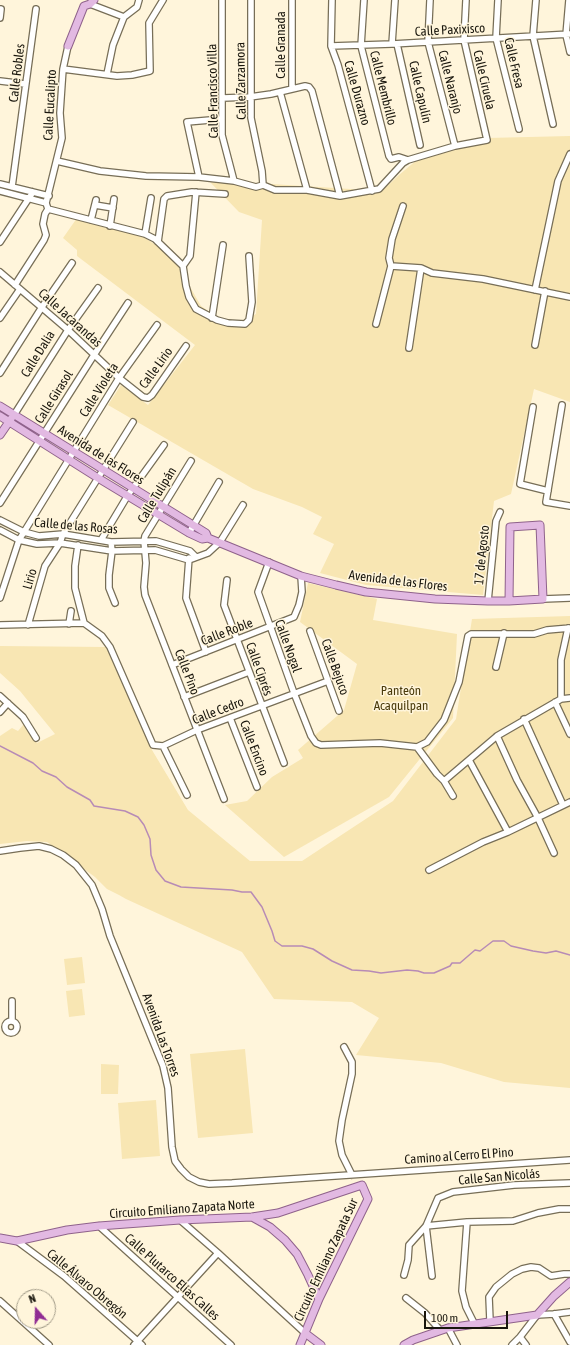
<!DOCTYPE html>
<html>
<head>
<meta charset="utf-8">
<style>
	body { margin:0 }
	#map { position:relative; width:570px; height:1345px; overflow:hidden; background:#fff5db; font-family:"Asap Condensed",sans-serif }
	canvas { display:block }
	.north { position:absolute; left:16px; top:1289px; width:40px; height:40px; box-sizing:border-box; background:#fff5db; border:1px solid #a39c89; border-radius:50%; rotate:340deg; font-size:11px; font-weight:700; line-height:16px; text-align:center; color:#19160d }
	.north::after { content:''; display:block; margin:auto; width:14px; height:18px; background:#902c93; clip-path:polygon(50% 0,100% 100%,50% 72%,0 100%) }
	.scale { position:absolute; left:424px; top:1311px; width:84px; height:18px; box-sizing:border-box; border:2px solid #19160d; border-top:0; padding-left:5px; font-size:12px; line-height:14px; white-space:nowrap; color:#19160d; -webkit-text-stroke:3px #fff5db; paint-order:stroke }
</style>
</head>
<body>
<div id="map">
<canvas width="570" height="1345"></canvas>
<div class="north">N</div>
<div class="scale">100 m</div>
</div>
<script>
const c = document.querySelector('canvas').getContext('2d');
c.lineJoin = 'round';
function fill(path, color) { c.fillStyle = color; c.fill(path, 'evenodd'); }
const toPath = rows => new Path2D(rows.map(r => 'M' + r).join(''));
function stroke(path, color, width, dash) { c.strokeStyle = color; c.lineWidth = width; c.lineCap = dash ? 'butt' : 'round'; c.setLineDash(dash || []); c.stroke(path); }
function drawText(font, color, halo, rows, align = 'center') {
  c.font = font + ' "Asap Condensed",sans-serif'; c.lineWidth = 3; c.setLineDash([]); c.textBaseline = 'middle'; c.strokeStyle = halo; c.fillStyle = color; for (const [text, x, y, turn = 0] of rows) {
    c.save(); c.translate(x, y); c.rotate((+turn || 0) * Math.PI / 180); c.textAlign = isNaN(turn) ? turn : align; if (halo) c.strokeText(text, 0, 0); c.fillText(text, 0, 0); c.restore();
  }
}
fill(toPath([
	[570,136,570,402,534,389,511,494,494,501,483,595,366,585,320,573,334,544,313,534,322,517,302,507,253,489,108,405,121,385,148,405,195,345,77,256,77,250,63,238,77,218,106,228,141,235,173,257,201,306,230,326,256,314,262,220,239,212,208,180,382,191,399,175,418,159,487,138],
	[308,583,377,599,373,620,457,634,453,718,389,797,284,857,225,805,247,801,272,777,303,758,298,750,344,710,357,664,300,622],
	[570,616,570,1088,504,1082,441,1063,356,1055,379,1018,352,1002,274,999,242,952,126,899,119,895,107,889,95,877,47,842,27,841,0,844,0,736,12,728,18,731,24,724,37,743,55,734,20,691,0,673,0,646,106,647,152,750,188,810,250,861,302,861,393,801,456,719,472,619],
	[82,957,85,983,67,985,64,959],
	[82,989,85,1015,69,1017,66,991],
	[245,1049,253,1133,198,1138,190,1054],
	[101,1064,119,1065,118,1094,101,1094],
	[156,1100,160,1156,122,1159,118,1103]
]), '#f8e6b3');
stroke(toPath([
	[0,746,33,763,42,771,56,777,67,787,90,800,94,806,125,811,138,817,144,825,150,839,151,855,156,870,165,881,181,887,232,890,242,892,251,892,262,907,272,931,275,941,282,946,302,946,313,949,332,961,352,970,369,971,381,973,407,970,418,971,424,973,434,973,450,966,452,963,460,963,475,950,480,951,493,941,504,941,511,946,533,951,546,953,556,951,570,955]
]), '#b78bb6', 1.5);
const minor = toPath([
	[222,0,222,135,234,181],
	[251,0,251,118,262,171,263,185],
	[332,0,331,46,338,65,372,191],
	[364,0,361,46,389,156,391,159,399,157,408,160],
	[430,0,428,42,455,146],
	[498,0,496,38,519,129],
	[536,0,533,36,553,124],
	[569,0,566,35,570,52],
	[90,4,124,17],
	[0,18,1,9],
	[392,44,395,0],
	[397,44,420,145],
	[331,46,392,44,570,34],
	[63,69,117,76,132,75,150,71,149,23,163,0],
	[107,74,113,45,124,17,137,7,139,0],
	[0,81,25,84],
	[292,89,292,0],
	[280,92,307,190],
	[223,98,250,97,271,94,305,86,309,87,312,91,340,196],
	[57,161,100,171,146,176,199,177,234,181,256,187,263,185,275,190,307,190,340,196,379,189,403,163,408,160,455,146,487,140,464,40,466,0],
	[199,177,187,122,222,119],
	[0,184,49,196],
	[12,187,36,9],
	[0,191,46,203],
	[95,205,113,208],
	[48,209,145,234,155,239,183,266,186,286,189,297,196,309,217,320,228,323,245,324,249,320,252,302,249,256],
	[91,220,96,200],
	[110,226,114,199],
	[145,234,151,198],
	[0,242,33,192],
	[158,242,164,199,167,196,192,192,225,194],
	[183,266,190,256,196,192],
	[391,266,421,268,432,273,483,279,570,297],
	[0,272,68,330,119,378,143,397,148,398,152,395,186,346],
	[15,285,44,240,46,235,43,224,45,214,48,209,46,203,62,138,60,113,63,69,68,46],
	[535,290,558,181,570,154],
	[0,318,20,289],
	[212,318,223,245],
	[376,324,391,266,389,258,392,239,403,206],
	[535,345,545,291],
	[409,348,421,268],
	[0,373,42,307,72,263],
	[562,405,546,502,570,506],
	[533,407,520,484,548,491],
	[14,415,68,330,98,288],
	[191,461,145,536,144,541,146,563,144,587,145,595,224,799],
	[0,503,94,355,128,303],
	[0,520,24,532,39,536,63,534,111,542,156,541,190,551,196,557],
	[0,530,19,540,37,544,60,543,112,551,155,550,189,560,208,553,220,542,243,505],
	[189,533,219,482],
	[101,540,128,495,164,445],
	[111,542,112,551,109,575,109,588,115,603],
	[78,545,75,566,75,588,84,623,102,636,110,647,153,745,163,746,197,730,328,681],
	[189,558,186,598,206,652],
	[269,562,258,592,294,693,311,736,316,743,321,745,380,743,417,747],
	[227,580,224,605,284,763],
	[0,598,19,540,24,532,119,378,157,325],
	[543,599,570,598],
	[488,601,496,521,500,512],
	[69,624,71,611],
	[0,625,84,623],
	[28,625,45,566,60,543,63,534,133,422],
	[310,631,339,711],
	[172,665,294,617,299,605,302,592,301,576],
	[496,667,504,633],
	[0,696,23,717,36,738],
	[184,697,249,672],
	[561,699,561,660,568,628],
	[555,702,570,734],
	[0,712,8,703],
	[230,718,257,787],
	[524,719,563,805],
	[497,736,517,780,538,818,554,853],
	[163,746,187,795],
	[417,747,427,742,444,720,459,682,468,636,471,634,534,634,547,630,570,628],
	[417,747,437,774,444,781,453,796],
	[469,760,508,832],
	[444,781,497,736,561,699,570,698],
	[0,851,20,848,39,846,51,849,63,855,76,865,92,885,102,909,110,936,163,1066,168,1088,172,1147,175,1161,181,1169,189,1177,199,1182,209,1184,232,1183,570,1160],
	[429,870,483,842,508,832,570,802],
	'5 1027a6 6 0 1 1 12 0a6 6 0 1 1-12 0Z',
	[12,1021,12,1001],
	[344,1047,352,1062,352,1074,342,1120,339,1141,342,1155,352,1175],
	[180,1220,218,1253,305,1333],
	[467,1222,462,1291,466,1307,474,1323],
	[99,1226,231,1345],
	[426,1226,467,1222,513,1221,538,1213,559,1209,570,1209],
	[426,1226,432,1276],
	[17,1241,64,1276,142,1345],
	[404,1275,408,1260,409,1245,426,1226,438,1198,453,1192,514,1185,570,1183],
	[406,1298,425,1313,440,1330],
	[0,1301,49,1345],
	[554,1314,570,1342],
	[490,1321,489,1297,496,1287,512,1274,522,1269,531,1267,539,1268,551,1276,564,1274,570,1274],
	[448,1328,457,1345],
	[520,1337,526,1345],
	[134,1345,218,1253],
	[512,1345,520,1337,537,1315,554,1314,570,1312]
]);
const major = toPath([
	[68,46,84,6,90,4,94,0],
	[0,406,206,533,208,538],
	[0,416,98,478,189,533,202,539,208,538,301,576,336,585,366,592,435,599,488,601,509,601,543,599,540,525,510,527,509,601],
	[0,435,11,419],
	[252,1217,270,1227,285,1240,297,1254,308,1275,319,1299],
	[0,1238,17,1241,67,1230,99,1226,180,1220,252,1217,278,1213,362,1185,368,1199,319,1299,300,1345],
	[305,1333,321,1345],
	[404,1345,413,1340,448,1328,537,1315,554,1296,570,1282]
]);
stroke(minor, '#776e57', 8);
stroke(major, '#8f628b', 9);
stroke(minor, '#fff', 5.5);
stroke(major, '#e2b9e2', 7);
drawText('13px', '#19160d', '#fff5db', [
	["Calle Paxixisco",450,30,-3],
	["Calle Granada",281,45,-90],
	["Calle Fresa",514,63,77],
	["Calle Robles",17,73,-83],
	["Calle Ciruela",484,80,77],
	["Calle Zarzamora",241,81,-91],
	["Calle Naranjo",450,82,76],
	["Calle Membrillo",383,88,76],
	["Calle Francisco Villa",213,91,-91],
	["Calle Capulín",420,92,77],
	["Calle Durazno",357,93,74],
	["Calle Eucalipto",50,105,-87],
	["Calle Jacarandas",70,318,42],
	["Calle Dalia",38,354,-58],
	["Calle Lirio",156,368,-54],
	["Calle Violeta",99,390,-58],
	["Calle Girasol",54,397,-58],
	["Avenida de las Flores",101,455,32],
	["Calle Tulipán",157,495,-59],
	["Calle de las Rosas",76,526,5],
	["17 de Agosto",482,555,-84],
	["Lirio",30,579,-74],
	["Avenida de las Flores",398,581,7],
	["Calle Roble",227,632,-21],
	["Calle Nogal",288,646,70],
	["Calle Bejuco",335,667,70],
	["Calle Ciprés",259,669,70],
	["Calle Pino",187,672,69],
	["Calle Cedro",218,711,-21],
	["Calle Encino",254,748,69],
	["Avenida Las Torres",161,1035,70],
	["Camino al Cerro El Pino",459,1156,-4],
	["Calle San Nicolás",499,1177,-5],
	["Circuito Emiliano Zapata Norte",182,1209,-4],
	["Circuito Emiliano Zapata Sur",326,1260,-65],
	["Calle Plutarco Elías Calles",172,1277,42],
	["Calle Álvaro Obregón",87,1284,40]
]);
drawText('13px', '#4a3b0c', '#fff5db', [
	["Panteón",401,691],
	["Acaquilpan",401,706]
]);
</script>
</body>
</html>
